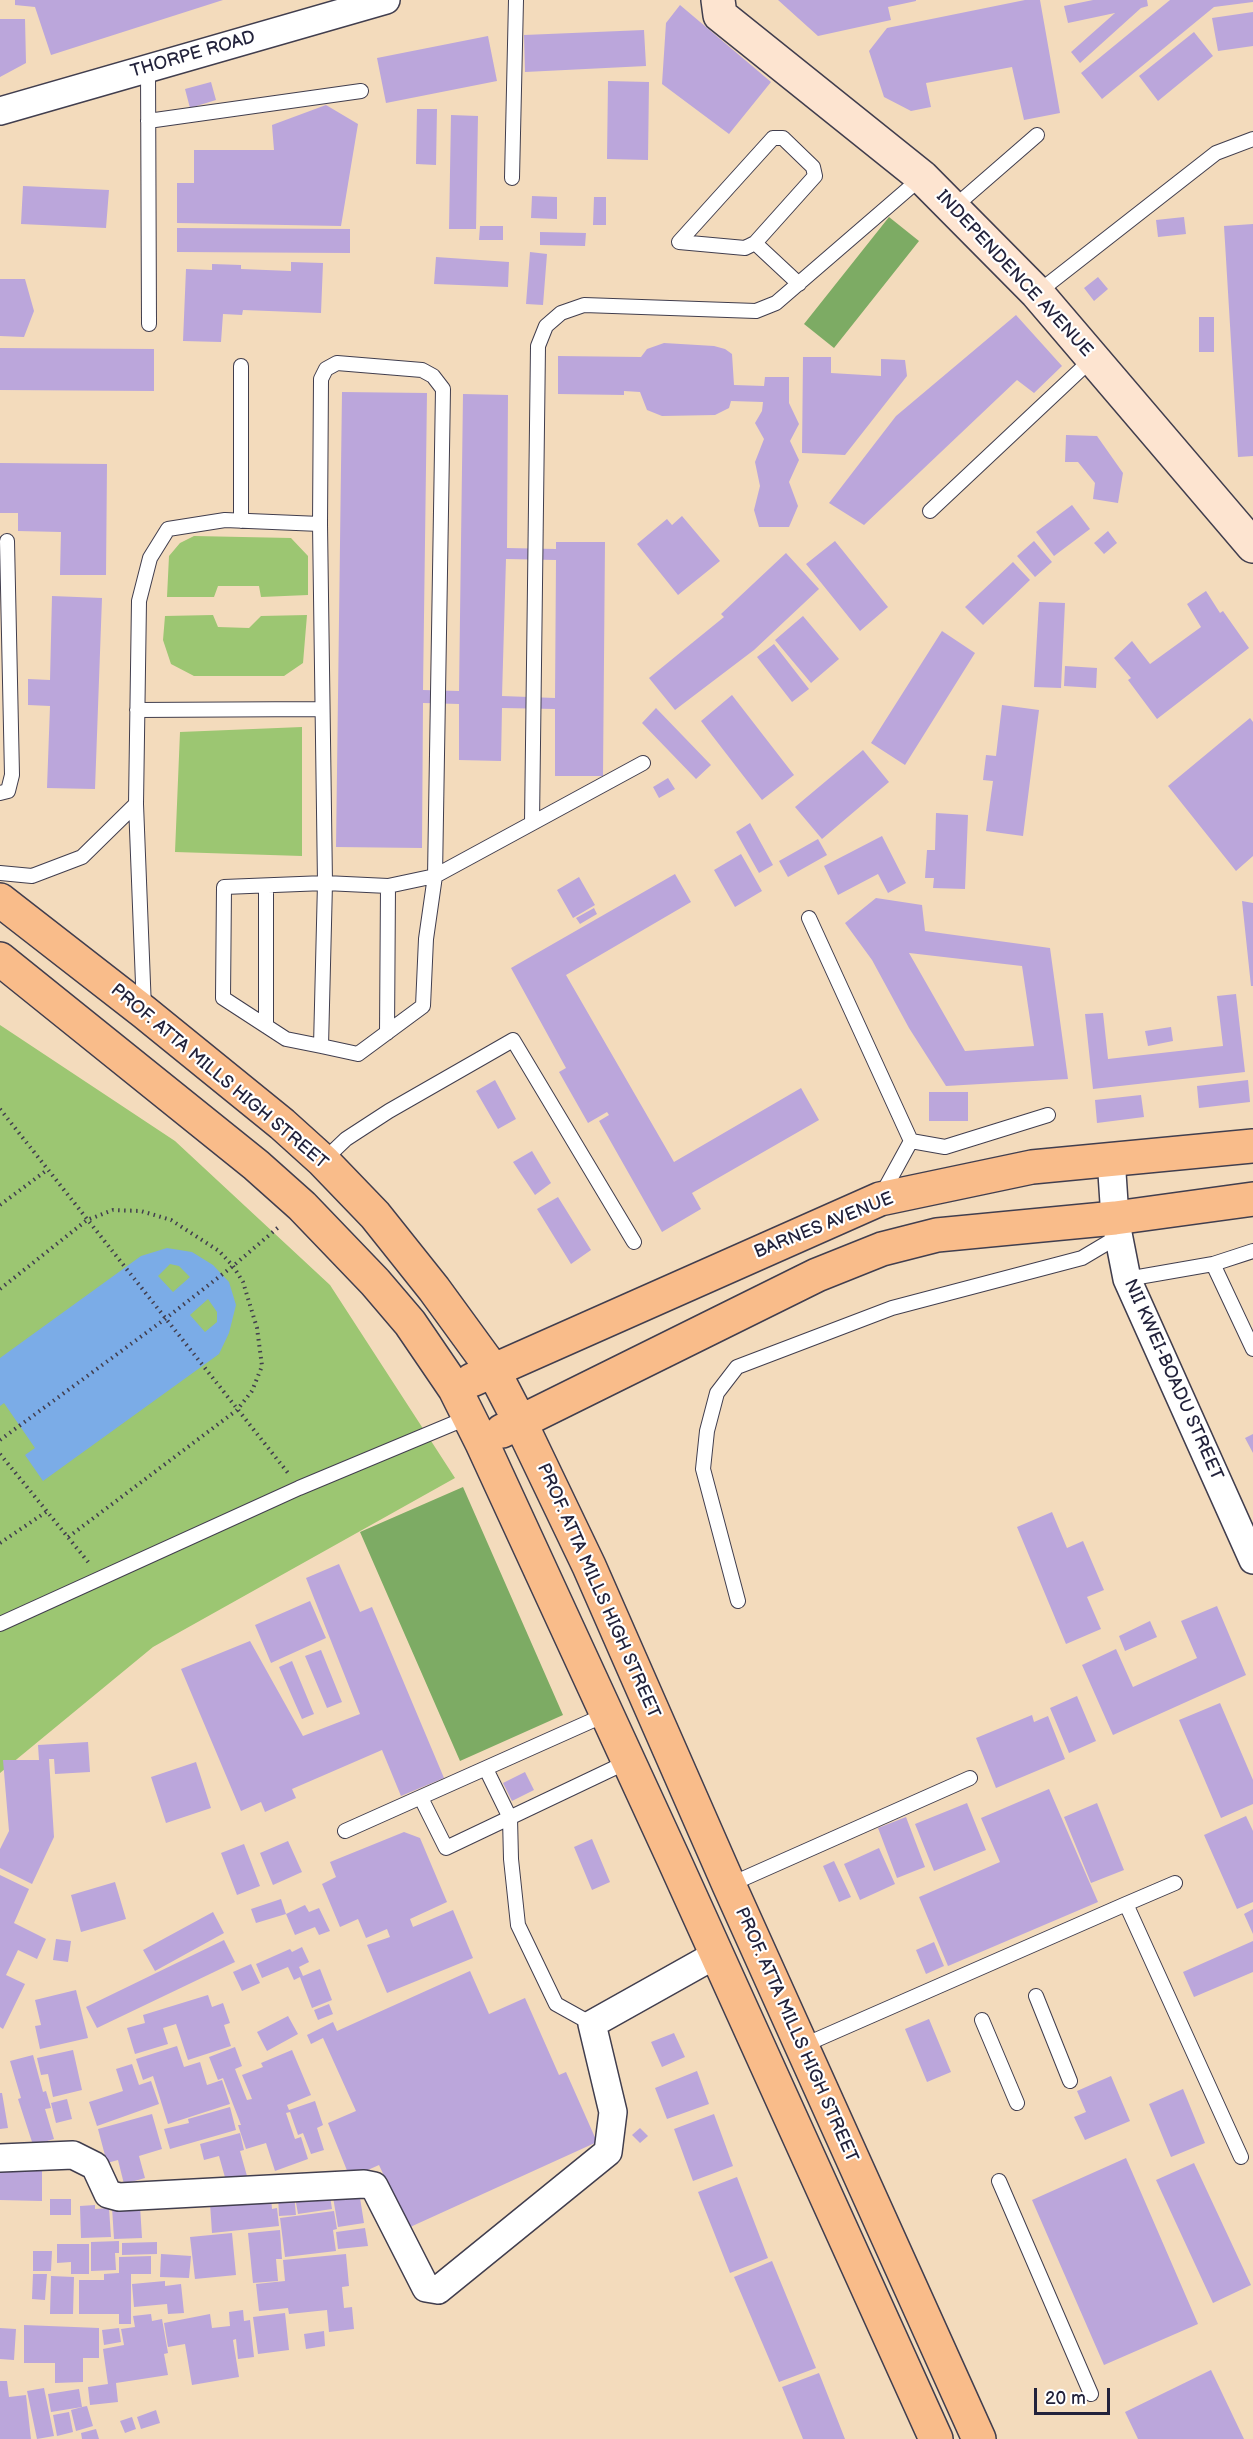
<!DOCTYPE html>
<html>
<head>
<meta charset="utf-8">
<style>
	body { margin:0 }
	#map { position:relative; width:1253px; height:2439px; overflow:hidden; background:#f3dbbc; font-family:"Balsamiq Sans",sans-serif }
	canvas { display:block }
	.scale { position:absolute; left:1034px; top:2388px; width:76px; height:27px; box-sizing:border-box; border:3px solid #22223b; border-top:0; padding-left:8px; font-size:18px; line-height:21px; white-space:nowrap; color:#22223b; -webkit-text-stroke:4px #fff; paint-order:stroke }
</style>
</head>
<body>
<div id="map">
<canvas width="1253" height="2439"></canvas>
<div class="scale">20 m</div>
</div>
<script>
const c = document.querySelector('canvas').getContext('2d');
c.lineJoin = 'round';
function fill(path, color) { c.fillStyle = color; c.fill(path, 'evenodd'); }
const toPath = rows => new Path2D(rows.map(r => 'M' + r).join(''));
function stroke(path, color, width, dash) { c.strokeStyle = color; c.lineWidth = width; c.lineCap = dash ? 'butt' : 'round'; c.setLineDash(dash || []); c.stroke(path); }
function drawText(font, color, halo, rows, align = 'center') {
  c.font = font + ' "Balsamiq Sans",sans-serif'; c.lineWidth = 4.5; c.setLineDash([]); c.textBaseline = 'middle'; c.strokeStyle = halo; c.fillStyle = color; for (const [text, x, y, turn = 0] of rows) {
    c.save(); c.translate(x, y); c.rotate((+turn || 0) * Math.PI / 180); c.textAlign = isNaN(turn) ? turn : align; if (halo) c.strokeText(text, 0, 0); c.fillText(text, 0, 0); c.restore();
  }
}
fill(toPath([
	[194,536,291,538,308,556,308,595,261,597,259,586,218,586,214,597,167,597,169,556,180,543],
	[213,615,218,627,249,628,261,616,307,615,303,663,284,676,194,676,171,664,163,640,165,616],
	[302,727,302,856,175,852,180,732],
	[0,1025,175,1141,330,1285,455,1478,153,1647,0,1773]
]), '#9cc672');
fill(toPath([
	[889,217,919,241,834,348,804,324],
	[463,1487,563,1715,460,1761,360,1532]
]), '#7dab64');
fill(toPath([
	[167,1248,192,1252,213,1265,229,1282,236,1305,229,1333,219,1354,43,1481,25,1455,35,1448,4,1403,0,1406,0,1358,141,1256],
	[170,1264,179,1266,190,1277,173,1292,158,1276],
	[208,1299,217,1312,217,1322,205,1332,190,1315]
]), '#7bace7');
fill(toPath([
	[15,0,223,0,51,55,35,7,15,5],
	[778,0,916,0,916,1,888,7,891,20,818,36],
	[1025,0,1040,0,1060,113,1024,120,1012,67,926,83,931,107,911,111,884,97,869,51,887,28],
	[1093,0,1147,0,1148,6,1141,8,1080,63,1071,52,1115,13,1068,23,1064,6],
	[1170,0,1253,0,1253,2,1214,7,1102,99,1081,73],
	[680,5,771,82,729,134,662,84,666,23],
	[1253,12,1253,46,1218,51,1212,18],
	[0,19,25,19,26,63,0,77],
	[644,30,646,66,525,72,524,35],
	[1194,32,1213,56,1158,101,1139,76],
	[488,36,497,81,386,103,377,58],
	[608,81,649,82,648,160,607,159],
	[211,82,216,100,190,108,185,89],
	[326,105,358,124,341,226,177,223,177,183,194,183,194,150,274,150,272,125],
	[417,109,437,109,436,165,416,164],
	[451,115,478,116,476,229,449,229],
	[23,186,109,190,106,228,21,224],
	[532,196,557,197,557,219,531,218],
	[594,197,606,197,606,225,593,225],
	[1184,217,1186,234,1158,237,1156,220],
	[1253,224,1253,456,1238,457,1224,226],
	[480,226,503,226,503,240,479,240],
	[177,228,350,229,350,253,177,252],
	[540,232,586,233,585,246,540,245],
	[530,252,547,254,543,305,526,304],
	[436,257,509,262,508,287,434,284],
	[291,262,323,263,321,313,243,310,242,315,223,314,221,342,183,341,186,269,212,270,212,264,241,265,241,269,291,271],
	[1098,277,1108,289,1094,301,1084,288],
	[0,279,25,279,34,311,24,337,0,336],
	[1016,315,1062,366,1034,393,1017,380,864,525,829,503,896,416],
	[1199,317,1214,317,1214,352,1199,352],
	[664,343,714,346,725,349,732,354,734,385,764,386,765,377,789,377,789,403,799,424,790,441,799,460,789,482,798,506,789,527,759,527,754,510,760,486,755,462,764,439,755,423,762,411,763,402,731,401,729,408,715,415,662,416,647,410,640,392,624,391,624,395,558,394,558,356,641,357,647,349],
	[0,348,154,349,154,391,0,390],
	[803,357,831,357,831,373,881,376,881,359,905,360,907,376,845,455,802,453],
	[342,392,427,393,423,690,459,691,463,394,508,395,507,548,556,549,556,542,605,542,603,776,555,776,555,709,502,708,501,761,459,760,459,704,423,703,422,848,336,847],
	[506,559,556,560,555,698,502,696],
	[1066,435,1097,436,1123,473,1118,503,1093,499,1095,483,1078,462,1065,462],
	[0,463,107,464,106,575,60,575,61,532,18,531,18,513,0,513],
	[1072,505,1090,529,1054,556,1036,532],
	[682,516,720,561,678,595,637,544,667,519,672,525],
	[1108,531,1117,543,1104,554,1094,543],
	[835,541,888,607,860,631,806,564],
	[1034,541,1052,562,1035,577,1017,556],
	[786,553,819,589,754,650,675,710,649,678,724,617,721,614],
	[1013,562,1030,580,983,625,965,607],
	[1206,591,1220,613,1223,611,1249,648,1157,719,1128,680,1131,678,1114,658,1132,641,1150,664,1201,627,1187,604],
	[52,596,102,598,95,789,47,788,50,706,28,705,28,679,50,680],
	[1039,602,1065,603,1061,688,1034,687],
	[803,616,839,659,811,683,775,640],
	[942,631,975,653,905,765,871,743],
	[774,644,809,689,792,702,757,657],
	[1065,666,1097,668,1096,688,1064,686],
	[732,695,794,775,762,800,701,721],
	[1002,705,1039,710,1023,836,986,831,993,781,983,780,986,755,996,756],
	[656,708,711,765,696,779,642,723],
	[1250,718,1253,722,1253,856,1236,871,1168,786],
	[863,750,889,782,822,839,795,807],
	[668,778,675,789,659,798,653,787],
	[936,813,968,815,965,889,933,888,934,878,925,878,927,850,935,850],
	[750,823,773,865,759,873,736,832],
	[882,836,906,883,888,893,878,874,838,895,824,866],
	[818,839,827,855,788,877,779,861],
	[741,854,762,891,735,907,714,870],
	[675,874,691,902,566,975,648,1117,674,1162,801,1088,819,1120,692,1193,701,1209,662,1232,599,1121,609,1115,607,1112,588,1123,559,1072,566,1068,511,968],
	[579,877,595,905,573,918,557,890],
	[876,898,922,905,925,931,1050,948,1068,1079,946,1086,909,1028,872,960,845,923],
	[909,953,1022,966,1034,1046,965,1051],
	[1242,901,1253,903,1253,986,1251,986],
	[594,908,597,914,580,924,576,918],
	[1236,994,1245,1072,1093,1089,1085,1014,1103,1013,1108,1059,1223,1046,1217,996],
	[1171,1027,1173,1041,1148,1046,1145,1031],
	[495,1080,516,1119,498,1129,476,1091],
	[1248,1080,1250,1102,1199,1108,1197,1086],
	[929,1092,968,1092,968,1121,929,1121],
	[1141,1095,1144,1117,1097,1123,1095,1100],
	[532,1151,551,1183,535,1195,513,1162],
	[558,1197,591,1250,571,1264,537,1209],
	[1253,1434,1253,1453,1245,1438],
	[1052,1512,1067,1548,1083,1541,1104,1590,1087,1597,1101,1629,1066,1644,1017,1527],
	[339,1564,360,1612,372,1607,444,1778,401,1796,382,1750,292,1789,296,1798,265,1812,261,1802,241,1811,181,1669,250,1641,303,1736,360,1714,306,1578],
	[310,1601,326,1638,271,1663,255,1625],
	[1217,1606,1246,1675,1113,1735,1082,1665,1116,1649,1133,1687,1197,1658,1181,1621],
	[1150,1621,1157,1637,1125,1651,1119,1636],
	[321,1650,342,1702,327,1708,305,1656],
	[292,1661,314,1714,302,1719,279,1667],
	[1077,1696,1096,1741,1069,1753,1050,1708],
	[1220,1703,1253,1780,1253,1804,1221,1818,1179,1720],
	[1032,1715,1034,1722,1048,1716,1065,1759,996,1788,976,1738],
	[88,1742,90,1772,55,1774,54,1759,49,1759,54,1837,32,1884,0,1868,0,1849,9,1831,3,1760,39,1760,38,1745],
	[196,1762,211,1808,166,1823,151,1777],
	[525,1772,534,1790,512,1801,503,1783],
	[1049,1789,1098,1902,948,1966,919,1897,1000,1862,981,1818],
	[967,1803,986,1850,934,1871,915,1824],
	[1097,1803,1124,1870,1091,1883,1064,1817],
	[1246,1816,1253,1831,1253,1902,1237,1909,1204,1835],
	[906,1817,925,1867,897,1878,878,1828],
	[404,1832,420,1838,447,1902,410,1919,413,1927,453,1910,473,1958,387,1993,367,1945,390,1937,387,1929,366,1938,358,1919,340,1927,322,1884,336,1877,330,1862],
	[592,1839,610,1882,592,1890,574,1847],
	[288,1841,302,1872,273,1885,260,1853],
	[244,1844,260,1886,237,1895,221,1853],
	[879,1848,895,1884,860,1900,844,1864],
	[834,1861,851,1897,839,1902,823,1866],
	[0,1875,29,1889,14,1923,46,1939,37,1959,18,1950,6,1975,25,1984,3,2029,0,2027],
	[115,1882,126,1919,81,1932,71,1895],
	[281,1899,286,1914,256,1923,251,1909],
	[305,1905,309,1912,319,1908,330,1931,319,1935,315,1927,295,1935,286,1914],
	[1253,1909,1253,1934,1244,1914],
	[213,1912,224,1933,155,1971,143,1950],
	[56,1939,71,1941,68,1962,53,1960],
	[224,1940,235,1962,97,2028,86,2007],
	[1253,1941,1253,1972,1194,1997,1183,1972],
	[934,1942,944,1966,926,1974,916,1950],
	[302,1947,309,1962,299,1967,303,1976,320,1969,332,2000,312,2008,300,1977,294,1980,288,1967,262,1978,256,1964,290,1949,292,1952],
	[251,1964,260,1983,242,1991,233,1972],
	[470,1971,489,2014,525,1998,559,2075,566,2072,597,2142,408,2228,379,2165,350,2178,328,2123,356,2111,323,2038,311,2044,307,2035,333,2022,337,2031],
	[76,1990,88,2038,40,2049,35,2026,41,2025,35,2000],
	[208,1995,212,2007,223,2003,230,2023,224,2025,231,2046,188,2060,176,2024,163,2028,168,2044,135,2054,127,2028,145,2023,143,2015],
	[329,2004,333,2014,318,2020,314,2010],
	[288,2016,298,2034,267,2051,257,2032],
	[929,2019,951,2072,927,2082,905,2029],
	[674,2033,685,2057,662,2067,651,2042],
	[177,2046,184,2067,200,2062,207,2085,222,2080,230,2104,168,2124,153,2076,143,2080,136,2059],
	[235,2047,242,2066,235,2069,247,2100,252,2099,242,2075,263,2067,261,2063,292,2050,311,2095,287,2105,289,2110,315,2101,323,2125,317,2128,324,2150,311,2154,303,2133,298,2135,290,2112,286,2113,295,2139,301,2137,308,2159,275,2171,266,2143,246,2149,238,2125,241,2125,223,2078,218,2080,209,2057],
	[73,2050,82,2090,53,2097,48,2074,41,2075,37,2058],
	[33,2055,43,2092,46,2091,51,2108,45,2109,54,2139,33,2145,18,2099,21,2098,10,2061],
	[132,2064,139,2085,151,2081,159,2104,97,2126,89,2102,123,2091,116,2069],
	[697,2071,709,2104,667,2119,655,2088],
	[1111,2076,1130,2121,1085,2140,1074,2117,1086,2112,1077,2091],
	[1183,2089,1205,2143,1171,2157,1149,2104],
	[0,2093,2,2093,8,2128,0,2129],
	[67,2099,72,2119,56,2123,51,2103],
	[230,2107,236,2130,170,2149,164,2129,189,2123,188,2119],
	[152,2114,162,2149,139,2156,145,2178,124,2184,118,2160,107,2163,98,2129],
	[714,2114,733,2166,693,2181,674,2129],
	[640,2128,648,2136,640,2143,632,2135],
	[240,2133,244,2150,240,2151,247,2176,226,2181,219,2156,204,2160,200,2144],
	[1126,2158,1198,2324,1104,2365,1032,2200],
	[1194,2163,1251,2285,1213,2303,1156,2180],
	[42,2167,42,2201,0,2200,0,2168],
	[737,2177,768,2258,730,2273,698,2192],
	[350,2189,351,2199,360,2198,364,2223,338,2227,332,2191],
	[329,2190,332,2209,298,2214,295,2197],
	[294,2194,296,2215,279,2216,278,2195],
	[271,2197,272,2209,277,2208,279,2226,212,2233,210,2203],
	[50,2199,71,2199,71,2215,50,2215],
	[95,2205,95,2209,109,2208,111,2237,81,2238,80,2206],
	[140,2206,142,2238,114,2239,112,2207],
	[334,2211,337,2229,333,2230,336,2251,285,2257,280,2218],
	[365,2228,368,2246,338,2249,336,2232],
	[280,2230,282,2259,276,2259,278,2281,253,2283,248,2233],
	[232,2233,236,2275,195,2279,190,2237],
	[119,2241,119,2253,115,2253,116,2270,91,2271,91,2242],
	[157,2242,157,2254,122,2255,122,2243],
	[57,2244,89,2244,89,2274,71,2274,71,2262,57,2263],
	[33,2251,52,2251,51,2271,33,2271],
	[161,2254,191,2256,189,2278,160,2277],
	[346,2254,349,2286,342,2287,344,2308,352,2307,354,2329,329,2332,327,2310,289,2314,288,2308,259,2311,256,2284,285,2281,283,2260],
	[151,2256,151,2274,131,2274,131,2324,119,2324,119,2314,79,2314,79,2280,104,2280,104,2274,119,2273,119,2257],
	[772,2261,816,2368,779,2382,734,2277],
	[33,2274,47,2274,45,2300,32,2299],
	[51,2276,74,2277,73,2314,50,2314],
	[165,2281,165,2286,181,2284,184,2313,168,2314,167,2304,134,2307,132,2284],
	[243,2310,244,2321,250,2320,254,2357,238,2359,236,2339,233,2340,239,2377,192,2385,185,2344,168,2347,164,2323,210,2314,212,2328,230,2326,229,2312],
	[285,2313,289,2350,258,2354,253,2317],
	[151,2314,152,2321,162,2319,168,2353,164,2354,168,2375,116,2383,118,2402,90,2405,88,2387,108,2384,103,2349,124,2345,121,2329,135,2327,133,2316],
	[24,2325,99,2328,99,2358,83,2358,83,2382,55,2383,55,2363,24,2363],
	[0,2328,16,2329,14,2360,0,2359],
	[119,2328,121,2342,104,2345,102,2330],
	[324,2331,325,2346,306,2349,304,2334],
	[1211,2370,1244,2439,1138,2439,1125,2412],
	[819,2373,845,2439,803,2439,782,2387],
	[0,2381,7,2381,9,2397,26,2395,31,2439,0,2439],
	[44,2388,54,2436,37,2439,27,2391],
	[79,2389,82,2407,87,2406,93,2426,76,2431,71,2410,82,2407,51,2412,48,2394],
	[156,2410,160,2423,141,2429,137,2417],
	[69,2412,73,2432,57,2436,53,2415],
	[132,2417,136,2429,125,2433,120,2421],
	[96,2429,99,2439,82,2439,81,2433]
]), '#bba6db');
const service = toPath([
	[148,68,149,324],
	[148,121,361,91],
	[773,138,783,138,813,167,815,176,755,243,745,248,679,242,773,138],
	[512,178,516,0],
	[953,208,1037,135],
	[755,243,799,284],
	[1037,293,1216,153,1253,139],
	[930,511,1093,358],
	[241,521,241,366],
	[137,710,321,709],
	[0,793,8,791,12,775,7,541],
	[532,823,538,346,546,326,561,313,584,305,756,311,776,303,922,177],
	[0,873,32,876,82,857,136,804],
	[266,886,266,1026],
	[809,918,911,1141],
	[144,1009,136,804,139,601,150,558,168,529,225,520,320,524],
	[387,1033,388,886],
	[321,1046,325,883,224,887,223,998,286,1039,321,1046,358,1054,423,1006,426,939,435,876,443,389,433,376,422,370,337,363,326,369,321,379,320,524,325,883,388,886,435,876,643,763],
	[323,1161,346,1139,389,1111,513,1040,634,1242],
	[882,1194,911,1141,945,1147,1048,1115],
	[1213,1264,1253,1251],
	[1127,1279,1213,1264,1253,1349],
	[738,1601,703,1469,707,1431,717,1393,737,1367,892,1308,1082,1258,1119,1236],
	[0,1624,299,1488,469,1417],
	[486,1769,510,1818,511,1859,518,1925,556,2004,592,2024],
	[421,1798,446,1848,629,1761],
	[345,1831,607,1714],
	[729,1885,970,1778],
	[1126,1904,1175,1883],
	[1036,1996,1070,2081],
	[982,2020,1017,2103],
	[802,2046,1126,1904,1241,2157],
	[999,2181,1091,2394]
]);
const minor = toPath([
	[0,111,386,0],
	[1111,1158,1115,1218,1127,1279,1253,1560],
	[0,2158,73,2155,95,2166,108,2194,119,2197,364,2184,374,2186,426,2288,438,2290,608,2152,613,2112,592,2024,717,1954]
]);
const secondary = toPath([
	[718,0,720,15,922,177,1037,293,1253,546]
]);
const primary = toPath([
	[0,900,144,1012,282,1124,323,1161,375,1215,434,1289,493,1370,520,1422,589,1566,729,1885,979,2439],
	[0,959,256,1165,302,1206,375,1282,410,1323,455,1389,482,1443,674,1860,936,2439],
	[472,1380,880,1199,1032,1167,1253,1146],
	[502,1431,817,1275,882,1249,937,1235,1115,1218,1253,1199]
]);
stroke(service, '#413e4e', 16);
stroke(minor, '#413e4e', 30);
stroke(secondary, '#413e4e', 36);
stroke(primary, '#413e4e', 36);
stroke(toPath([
	[0,1109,288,1473],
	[0,1205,47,1170],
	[0,1289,87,1220,113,1210,141,1211,171,1220,219,1251,233,1266,243,1282,257,1328,262,1366,252,1391,237,1410,67,1538],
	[0,1440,165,1319,233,1266,281,1225],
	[0,1454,89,1563],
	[0,1543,46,1512]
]), '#413e4e', 4, [1.5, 4.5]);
stroke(service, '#fff', 14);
stroke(minor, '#fff', 27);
stroke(secondary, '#fde4d0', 33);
stroke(primary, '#f9bc8a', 33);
drawText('18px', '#22223b', '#fff', [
	["THORPE ROAD",193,55,-16],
	["INDEPENDENCE AVENUE",1014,274,47],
	["PROF. ATTA MILLS HIGH STREET",219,1077,40],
	["BARNES AVENUE",824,1226,-22],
	["NII KWEI-BOADU STREET",1173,1380,66],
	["PROF. ATTA MILLS HIGH STREET",598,1591,66],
	["PROF. ATTA MILLS HIGH STREET",796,2035,66]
]);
</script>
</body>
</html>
